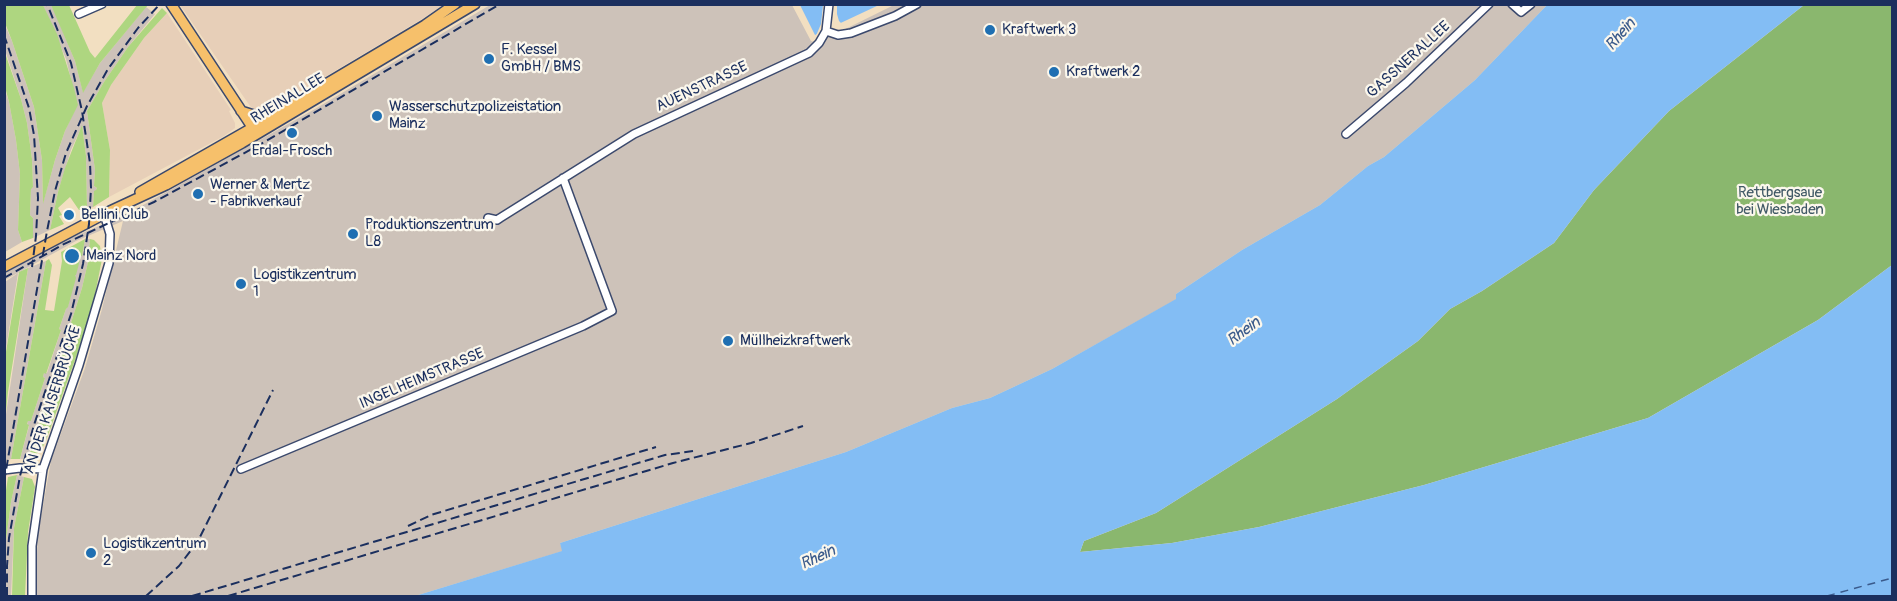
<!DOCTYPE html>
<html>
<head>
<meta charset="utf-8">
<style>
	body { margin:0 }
	#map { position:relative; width:1897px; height:601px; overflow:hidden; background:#f2dfc1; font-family:Pangolin,sans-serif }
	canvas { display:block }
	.frame { position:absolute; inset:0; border:6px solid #1b2f5e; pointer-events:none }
</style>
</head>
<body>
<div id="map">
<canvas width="1897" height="601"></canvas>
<div class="frame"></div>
</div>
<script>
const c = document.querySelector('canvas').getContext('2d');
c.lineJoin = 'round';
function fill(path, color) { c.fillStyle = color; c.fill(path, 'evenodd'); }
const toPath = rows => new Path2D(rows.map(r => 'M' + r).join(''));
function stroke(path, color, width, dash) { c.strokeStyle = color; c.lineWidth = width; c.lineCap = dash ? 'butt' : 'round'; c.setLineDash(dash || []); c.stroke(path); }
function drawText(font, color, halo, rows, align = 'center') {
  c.font = font + ' Pangolin,sans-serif'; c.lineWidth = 4.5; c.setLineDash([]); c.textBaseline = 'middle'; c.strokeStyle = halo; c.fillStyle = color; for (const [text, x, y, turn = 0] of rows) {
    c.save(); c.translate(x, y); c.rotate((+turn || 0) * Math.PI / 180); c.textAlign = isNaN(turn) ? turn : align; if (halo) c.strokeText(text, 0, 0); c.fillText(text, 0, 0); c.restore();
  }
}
fill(toPath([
	[180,5,443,5,422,19,276,106,264,111,256,111,250,106],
	[167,13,231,110,229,111,235,123,235,128,224,136,109,197,110,150,102,103,111,85,144,38]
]), '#e7cfb8');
fill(toPath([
	[896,4,1547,5,1475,80,1384,157,1368,166,1320,205,1242,250,1176,294,1177,299,1052,369,990,398,952,408,846,452,560,543,563,551,415,596,37,596,36,572,38,534,51,461,85,368,102,309,123,221,76,241,5,280,5,273,61,242,123,216,154,199,315,109,490,5,792,5,811,41,817,43],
	[43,5,51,5,56,15,75,61,83,92,100,63,146,7,155,14,128,47,104,82,87,111,95,170,94,186,97,188,96,191,94,191,93,207,87,209,86,156,82,126,71,150,58,192,50,230,33,238,33,218,30,215,31,188,33,187,32,159,27,123,21,99,5,50,4,23,12,41,34,107,42,160,43,203,55,160,65,131,77,105,66,59],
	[4,87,9,102,16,140,20,174,18,230,22,242,5,252],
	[85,239,90,239,88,262,82,288,28,459,20,459,29,426,27,425,28,421,31,421,45,378,43,377,44,373,47,373,61,330,59,329,66,309,68,306,75,278,75,274,81,255,82,255],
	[46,261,11,459,5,461,5,421,28,268],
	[18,273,5,355,5,282],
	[17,475,24,477,14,528,11,596,5,596,5,548,11,502]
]), '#cdc2b9');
fill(toPath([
	[4,5,43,5,57,34,74,88,78,105,65,131,55,160,43,204,42,160,34,107,12,41,5,23],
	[51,5,69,5,90,52,95,58,137,5,148,5,100,63,83,93,75,61],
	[162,8,167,13,144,38,111,85,102,103,110,150,109,197,93,207,94,191,96,190,97,188,94,186,95,170,87,111,104,82,128,47],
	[4,50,21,99,27,123,32,159,33,187,31,189,30,215,33,218,33,238,22,242,18,230,20,174,16,140,9,102,5,87],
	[82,125,86,156,87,209,79,210,70,197,58,208,62,215,59,216,64,224,50,230,58,192,65,168],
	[85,239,82,256,81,256,76,275,75,275,76,278,68,307,66,309,59,329,61,330,46,374,44,373,43,377,45,378,31,421,28,421,27,424,29,425,20,459,11,459,46,261,49,259,52,265,45,310,54,311,62,261,61,252],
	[90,239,94,240,100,246,102,259,93,305,75,360,48,435,42,449,34,456,28,459,82,288,88,262],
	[28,268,8,392,5,421,5,358,19,272],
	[17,475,11,502,5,548,4,504,8,477],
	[24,477,32,479,35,487,28,532,25,596,12,596,14,528]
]), '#aed680');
fill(toPath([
	[1804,5,1892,5,1892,265,1818,320,1648,418,1424,485,1259,527,1172,543,1080,552,1084,541,1156,513,1337,399,1418,341,1450,309,1482,291,1554,243,1594,190,1669,111]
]), '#8ab76e');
fill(toPath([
	[800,5,879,5,815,35],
	[1547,5,1804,5,1669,111,1594,190,1554,243,1482,291,1450,309,1418,341,1337,399,1156,513,1084,541,1080,552,1172,543,1259,527,1424,485,1648,418,1818,320,1892,265,1892,596,415,596,562,551,560,543,846,452,952,408,990,398,1052,369,1176,299,1176,294,1242,250,1320,205,1368,166,1384,157,1475,80]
]), '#83bdf4');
fill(toPath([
	[823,5,837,5,837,14,839,21,843,25,815,38,821,24]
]), '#f2dfc1');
stroke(toPath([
	[1827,596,1892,578]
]), '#3a5a8b', 1.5, [8, 6]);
const minor = toPath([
	[1512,4,1521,12,1531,4],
	[79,14,102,4],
	[826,31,838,35,851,33,895,16,917,4],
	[1346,134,1406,83,1489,4],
	[488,218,497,220,500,218,634,134,809,53,819,43,826,31,829,4],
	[241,469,583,326,612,311,563,178],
	[4,470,20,468,43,469],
	[32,596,32,546,43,469,79,365,109,263,110,234,104,214]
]);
const major = toPath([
	[171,4,256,133],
	[241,111,260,117,270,117],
	[140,192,252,128,425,25,455,4],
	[4,267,110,211,166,185,242,143,475,4]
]);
stroke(minor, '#3b496d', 10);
stroke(major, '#3b496d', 12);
stroke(minor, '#fff', 7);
stroke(major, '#f6c06b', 9);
stroke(toPath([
	[4,35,29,108,34,135,38,198,36,236,32,267],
	[4,278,62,245,154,202,261,144,500,4],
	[4,482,47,231,55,191,66,153,87,106,108,69,138,28,160,4],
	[408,526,431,515,656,447],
	[7,596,7,566,9,538,20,476,34,425,71,314,83,264,89,224,91,188,90,163,82,111,71,63,47,4],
	[146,596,179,566,198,541,273,390],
	[192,596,665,455,693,451],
	[228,596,673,463,751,443,803,426]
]), '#1b2f5e', 2, [9, 4.5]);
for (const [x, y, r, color] of [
	[990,30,6,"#1f6fb2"],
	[489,59,6,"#1f6fb2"],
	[1054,72,6,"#1f6fb2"],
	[377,116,6,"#1f6fb2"],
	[292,133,6,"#1f6fb2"],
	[198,194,6,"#1f6fb2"],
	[69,215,6,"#1f6fb2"],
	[353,234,6,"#1f6fb2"],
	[72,256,8,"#1f6fb2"],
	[241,284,6,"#1f6fb2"],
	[728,341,6,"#1f6fb2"],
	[91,553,6,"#1f6fb2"]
]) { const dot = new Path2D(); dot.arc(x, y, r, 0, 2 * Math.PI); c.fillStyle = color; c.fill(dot); stroke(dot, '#fbf7ec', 2); }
drawText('15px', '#1b2f5e', '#fbf7ec', [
	["Kraftwerk 3",1002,30],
	["F. Kessel",501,50],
	["GmbH / BMS",501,67],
	["Kraftwerk 2",1066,72],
	["Wasserschutzpolizeistation",389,107],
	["Mainz",389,124],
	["Erdal-Frosch",292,151,"center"],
	["Werner & Mertz",210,185],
	["- Fabrikverkauf",210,202],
	["Bellini Club",81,215],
	["Produktionszentrum",365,225],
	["L8",365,242],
	["Mainz Nord",86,256],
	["Logistikzentrum",253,275],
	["1",253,292],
	["Müllheizkraftwerk",740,341],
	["Logistikzentrum",103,544],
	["2",103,561]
], 'left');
drawText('15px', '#1b2f5e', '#fbf7ec', [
	["GASSNERALLEE",1409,60,-42],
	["AUENSTRASSE",702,87,-25],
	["RHEINALLEE",288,99,-31],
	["INGELHEIMSTRASSE",422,379,-23],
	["AN DER KAISERBRÜCKE",53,400,-72]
]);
drawText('15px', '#405966', '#fbf7ec', [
	["Rettbergsaue",1780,193],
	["bei Wiesbaden",1780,210]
]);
drawText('italic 16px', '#3a5a8b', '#fbf7ec', [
	["Rhein",1621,35,-49],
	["Rhein",1244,332,-36],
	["Rhein",818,558,-25]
]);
</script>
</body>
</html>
